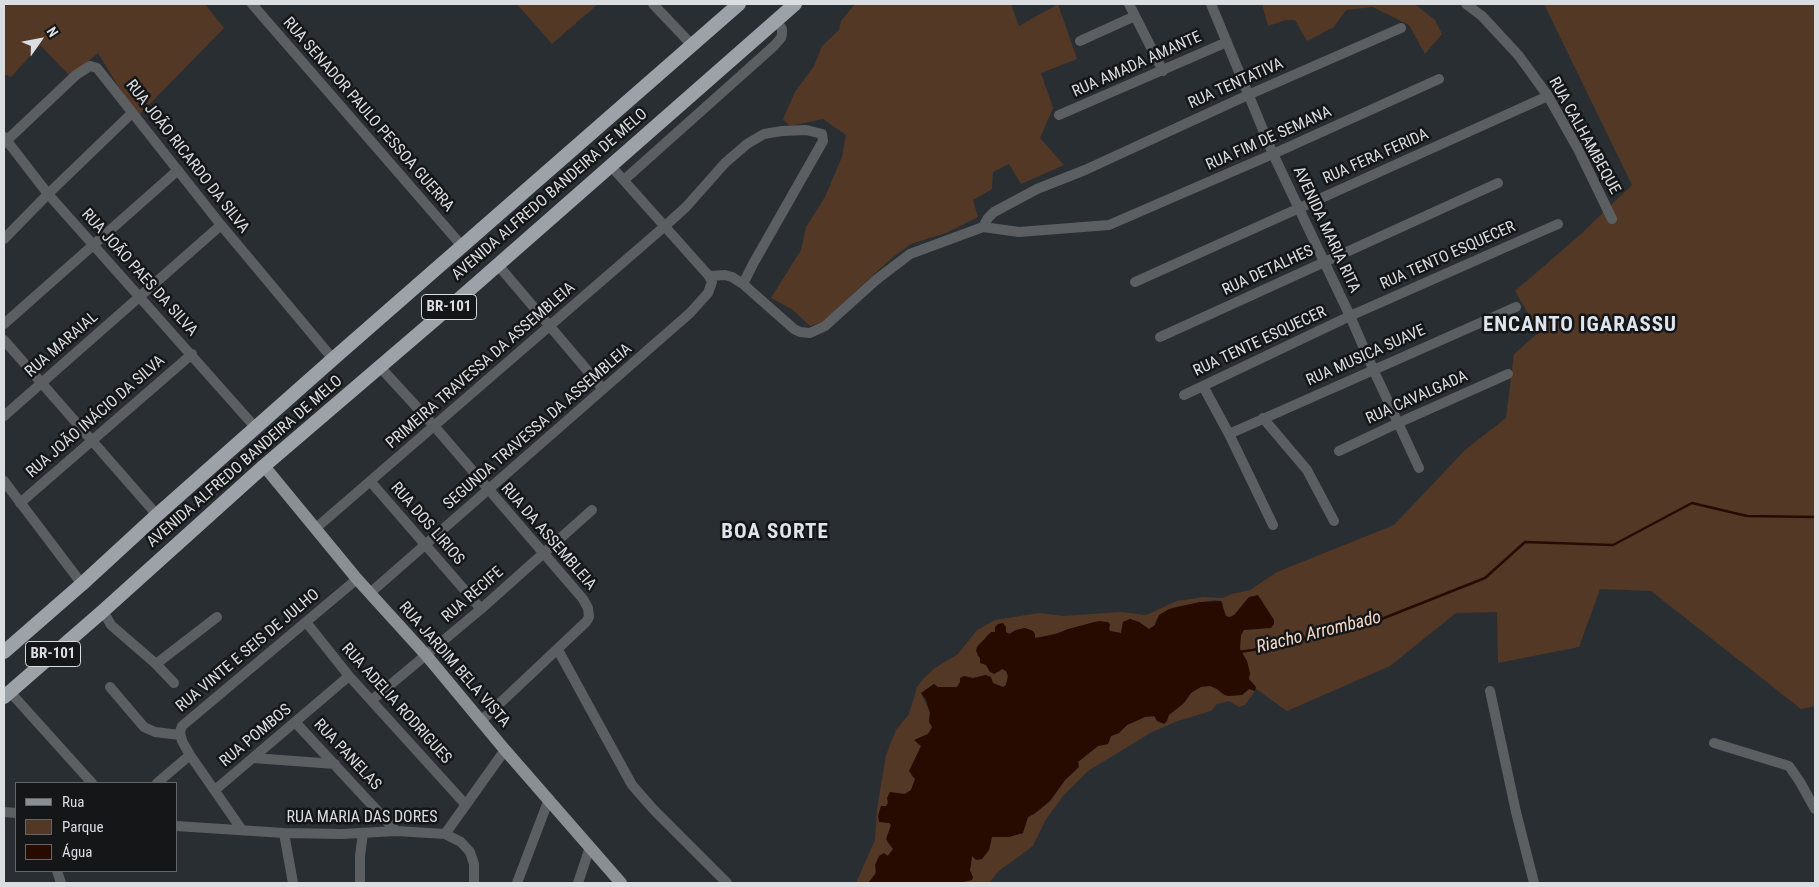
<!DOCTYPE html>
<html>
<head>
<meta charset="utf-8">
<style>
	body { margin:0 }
	#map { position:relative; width:1819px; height:887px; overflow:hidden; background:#292e33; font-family:"Roboto Condensed",sans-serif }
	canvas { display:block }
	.frame { position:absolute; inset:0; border:5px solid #dbdee1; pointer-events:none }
	.legend { position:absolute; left:15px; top:782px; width:162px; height:90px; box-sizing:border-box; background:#141618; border:1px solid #646668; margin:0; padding:6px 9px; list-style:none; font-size:15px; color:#dbdee1 }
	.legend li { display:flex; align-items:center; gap:10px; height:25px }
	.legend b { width:25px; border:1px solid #646668 }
	.north { position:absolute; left:15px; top:15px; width:50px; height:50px; -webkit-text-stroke:4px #141618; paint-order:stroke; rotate:57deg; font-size:14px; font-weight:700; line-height:20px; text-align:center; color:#dbdee1 }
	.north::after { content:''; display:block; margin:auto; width:18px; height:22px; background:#dbdee1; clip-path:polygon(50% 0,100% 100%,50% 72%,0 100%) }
</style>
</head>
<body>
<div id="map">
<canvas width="1819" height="887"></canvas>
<div class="frame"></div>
<ul class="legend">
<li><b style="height:6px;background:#8a8f94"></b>Rua</li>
<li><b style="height:14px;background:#543826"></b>Parque</li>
<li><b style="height:14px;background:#280b00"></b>Água</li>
</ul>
<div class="north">N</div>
</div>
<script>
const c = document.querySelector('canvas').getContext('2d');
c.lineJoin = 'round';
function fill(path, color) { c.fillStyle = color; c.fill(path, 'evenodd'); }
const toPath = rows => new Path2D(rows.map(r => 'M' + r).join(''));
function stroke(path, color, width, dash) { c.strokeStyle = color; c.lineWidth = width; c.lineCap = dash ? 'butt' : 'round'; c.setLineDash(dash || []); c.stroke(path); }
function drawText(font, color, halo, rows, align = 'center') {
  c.font = font + ' "Roboto Condensed",sans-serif'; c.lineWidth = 5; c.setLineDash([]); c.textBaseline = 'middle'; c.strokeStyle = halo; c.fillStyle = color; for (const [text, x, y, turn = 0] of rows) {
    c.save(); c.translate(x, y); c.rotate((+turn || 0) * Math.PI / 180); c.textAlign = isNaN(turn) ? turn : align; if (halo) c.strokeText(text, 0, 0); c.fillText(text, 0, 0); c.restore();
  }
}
fill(toPath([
	[4,4,205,4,224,28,137,117,98,53,70,76,40,45,11,77,4,74],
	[517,4,598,4,552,44],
	[855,4,1011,4,1019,26,1058,4,1077,59,1041,73,1053,108,1040,138,1064,165,1021,184,1009,164,993,172,992,189,973,200,978,217,946,233,911,244,893,257,822,322,810,326,793,310,771,298,801,250,806,227,825,197,842,157,846,135,823,119,790,126,783,119,795,92,814,66,822,46,839,30,841,21],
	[1262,4,1416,5,1435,20,1442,34,1425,54,1409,25,1373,7,1346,10,1334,27,1307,41,1295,20,1286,20,1268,26],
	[1544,4,1815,4,1815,706,1801,709,1651,591,1600,589,1579,647,1498,663,1497,612,1456,613,1390,666,1287,711,1249,684,1217,689,1223,694,1228,696,1242,695,1249,689,1255,691,1245,705,1239,707,1229,701,1217,704,1211,711,1178,721,1152,732,1088,771,1063,796,1045,821,1033,846,999,871,989,883,959,883,970,870,972,856,989,850,992,837,1009,837,1022,833,1028,817,1034,814,1050,801,1065,780,1079,767,1078,762,1098,746,1108,744,1111,736,1119,733,1127,725,1145,717,1169,715,1184,703,1191,693,1219,610,1223,606,1223,603,1216,600,1209,601,1174,607,1156,620,1155,625,1149,629,1139,622,1130,619,1123,622,1121,633,1111,631,1109,629,1110,626,1094,622,1040,638,1035,638,1035,634,1033,631,1025,628,1016,630,1010,634,1006,632,996,632,980,644,977,655,989,669,999,672,1002,669,1006,671,1008,676,1006,685,1003,687,993,683,986,675,973,678,964,676,957,687,938,687,934,684,921,693,930,713,929,716,932,727,931,732,921,738,918,744,921,746,916,757,911,775,915,779,914,784,911,790,888,803,886,806,881,806,884,823,889,822,891,825,887,842,893,849,876,869,874,877,869,882,856,883,875,840,877,809,886,755,896,730,909,714,917,687,924,678,935,668,958,654,977,630,995,620,1039,613,1064,616,1120,612,1146,615,1177,601,1204,597,1223,598,1232,594,1250,590,1277,572,1394,525,1465,450,1506,418,1514,354,1539,332,1515,291,1581,234,1632,185]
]), '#543826');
fill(toPath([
	[1258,595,1274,620,1274,624,1271,628,1244,630,1241,635,1240,649,1247,661,1250,673,1249,679,1256,687,1255,691,1249,689,1242,695,1228,696,1223,694,1217,689,1210,686,1201,687,1191,693,1184,703,1169,715,1167,721,1164,724,1157,721,1154,716,1145,717,1127,725,1119,733,1111,736,1108,744,1098,746,1078,762,1079,767,1065,780,1050,801,1034,814,1028,817,1023,833,1009,837,992,837,989,850,982,859,976,860,972,856,970,870,973,877,972,880,959,883,868,883,876,873,875,865,879,856,884,853,888,856,893,849,886,839,891,825,889,823,879,822,878,816,881,806,886,806,888,803,887,798,890,792,905,794,911,790,915,779,909,771,921,746,914,740,928,734,932,727,929,722,930,713,926,700,921,693,934,684,938,687,957,687,960,682,960,678,964,676,973,678,986,675,991,677,993,683,1003,687,1006,685,1008,676,1006,671,1002,669,994,674,990,672,986,665,980,663,980,658,976,651,977,647,988,635,991,632,995,632,995,627,998,624,1003,623,1006,627,1006,632,1009,634,1016,630,1025,628,1033,631,1035,634,1035,638,1056,634,1068,629,1099,621,1108,622,1110,624,1109,629,1110,631,1121,633,1123,622,1130,619,1139,622,1149,629,1155,625,1159,615,1169,609,1200,602,1221,601,1226,616,1230,617,1234,615,1249,597]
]), '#280b00');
stroke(toPath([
	[1238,652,1253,650,1374,622,1485,578,1525,542,1613,545,1692,503,1747,516,1815,517]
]), '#280b00', 2.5);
stroke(toPath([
	[252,4,462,246],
	[653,4,692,45],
	[1129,4,1163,71],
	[1211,4,1273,154,1350,316,1373,369,1419,468],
	[1466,4,1482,16,1519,56,1548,96,1578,149,1612,219],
	[1080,41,1135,16],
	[1059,115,1227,42],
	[4,137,48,194,255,427],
	[4,143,76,75,90,66,97,68,221,225,333,359],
	[624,180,774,46,781,38,782,34,782,29,776,20],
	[983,227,1019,232,1109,225,1273,154,1439,79],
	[983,227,988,218,994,212,1037,189,1085,170,1248,95,1401,28],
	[4,239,48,194,132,113],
	[498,265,603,389],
	[709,276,725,275,732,277,743,284,794,329,800,332,810,333,825,326,876,280,910,254,983,227],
	[1135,282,1548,96],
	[4,324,178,170],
	[1160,337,1498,183],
	[4,340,157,515],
	[380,367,435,427,583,599,588,608,589,617,586,622,481,721],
	[1203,386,1229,434,1273,525],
	[1184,395,1350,316,1558,224],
	[4,416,221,225],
	[1263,418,1307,470,1334,521],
	[1229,434,1516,307],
	[1339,451,1398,423,1508,374],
	[4,481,82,584],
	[370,481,481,609],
	[20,503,192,354],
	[316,528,665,226,686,207,725,163,747,144,764,134,782,131,806,130,822,134,823,141,753,264,743,284],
	[370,593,690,313,708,293,712,282,709,276,610,165],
	[103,611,111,625,156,664,174,683],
	[306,622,349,676,466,805],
	[558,650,632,785,654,810,727,883],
	[156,664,217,617],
	[110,687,144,727,155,732,180,735],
	[1490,691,1516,812,1534,883],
	[10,692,92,783],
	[372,700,481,609,592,510],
	[295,722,396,831],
	[1714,743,1789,766,1800,782,1815,809],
	[253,758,335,764],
	[157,783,190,755],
	[215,790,349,676],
	[4,812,16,813],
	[176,826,284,833,342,834,396,831,445,834,461,842,470,852,474,864,474,883],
	[242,830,190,755,182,741,180,732,182,726,357,579],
	[284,833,293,883],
	[445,834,505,750],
	[57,871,61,883],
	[360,883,360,856,363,833],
	[517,883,549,799],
	[578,883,590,847]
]), '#5c5f61', 10);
stroke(toPath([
	[264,466,357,579,426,655,505,750,621,883]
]), '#8a8f94', 12);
stroke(toPath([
	[4,652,82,584,157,515,333,359,739,4],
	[4,697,103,611,264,466,459,299,795,4]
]), '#9ca2a8', 14);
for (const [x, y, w] of [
	[449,307,55],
	[53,654,55]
]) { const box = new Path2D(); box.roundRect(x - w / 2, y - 12.5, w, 25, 4); c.fillStyle = '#141618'; c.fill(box); stroke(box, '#dbdee1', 1); }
drawText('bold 15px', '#dbdee1', null, [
	["BR-101",449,307],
	["BR-101",53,654]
]);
drawText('16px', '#dbdee1', '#141618', [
	["RUA AMADA AMANTE",1137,65,-24],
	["RUA TENTATIVA",1236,84,-24],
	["RUA SENADOR PAULO PESSOA GUERRA",368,115,49],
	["RUA CALHAMBEQUE",1584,136,61],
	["RUA FIM DE SEMANA",1269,139,-24],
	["RUA JOÃO RICARDO DA SILVA",187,157,52],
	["RUA FERA FERIDA",1376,157,-24],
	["AVENIDA ALFREDO BANDEIRA DE MELO",550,195,-41],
	["AVENIDA MARIA RITA",1326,230,65],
	["RUA TENTO ESQUECER",1448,256,-24],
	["RUA DETALHES",1268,271,-25],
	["RUA JOÃO PAES DA SILVA",139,273,48],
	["RUA TENTE ESQUECER",1260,342,-25],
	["RUA MARAIAL",62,345,-41],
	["RUA MUSICA SUAVE",1366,356,-24],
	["PRIMEIRA TRAVESSA DA ASSEMBLEIA",481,366,-41],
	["RUA CAVALGADA",1417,398,-24],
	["RUA JOÃO INÁCIO DA SILVA",96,417,-41],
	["SEGUNDA TRAVESSA DA ASSEMBLEIA",538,427,-41],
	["AVENIDA ALFREDO BANDEIRA DE MELO",245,462,-41],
	["RUA DOS LIRIOS",427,524,49],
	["RUA DA ASSEMBLEIA",548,537,49],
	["RUA RECIFE",473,595,-41],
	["RUA VINTE E SEIS DE JULHO",248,651,-40],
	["RUA JARDIM BELA VISTA",454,665,49],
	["RUA ADELIA RODRIGUES",396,704,48],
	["RUA POMBOS",256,736,-40],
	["RUA PANELAS",347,755,47],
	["RUA MARIA DAS DORES",362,818]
]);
drawText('italic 18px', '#f6d8c6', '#141618', [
	["Riacho Arrombado",1319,633,-14]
]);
c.letterSpacing = '1px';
drawText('bold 21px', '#dfe5ec', '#141618', [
	["ENCANTO IGARASSU",1580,326],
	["BOA SORTE",775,533]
]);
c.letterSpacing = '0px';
</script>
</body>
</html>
